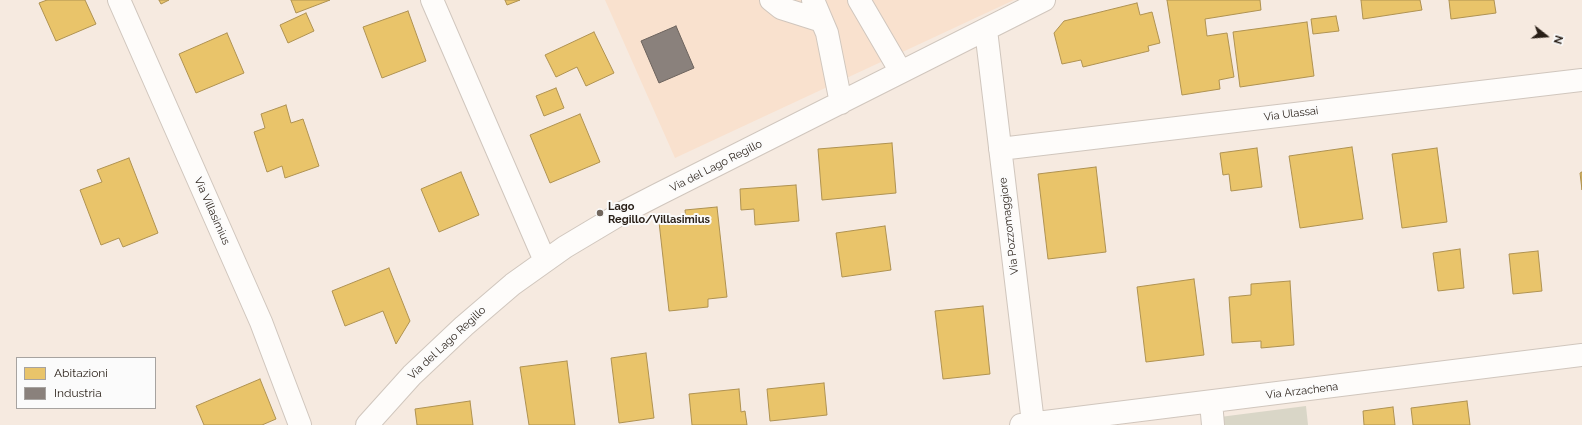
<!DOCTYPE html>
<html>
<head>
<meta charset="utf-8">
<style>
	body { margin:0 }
	#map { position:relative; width:1582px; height:425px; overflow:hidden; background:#f6eae0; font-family:Raleway,sans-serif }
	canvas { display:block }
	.legend { position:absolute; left:16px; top:357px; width:140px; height:52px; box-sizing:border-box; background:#fbfbfb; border:1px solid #a7a3a0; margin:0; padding:5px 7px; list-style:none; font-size:12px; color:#291f17 }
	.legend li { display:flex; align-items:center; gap:8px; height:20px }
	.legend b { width:20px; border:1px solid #a7a3a0 }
	.north { position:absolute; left:1526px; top:16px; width:40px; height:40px; -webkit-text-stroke:3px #fbfbfb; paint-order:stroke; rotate:107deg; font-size:11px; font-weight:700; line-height:16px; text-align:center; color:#291f17 }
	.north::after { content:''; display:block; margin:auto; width:14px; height:18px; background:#291f17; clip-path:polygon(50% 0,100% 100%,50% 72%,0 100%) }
</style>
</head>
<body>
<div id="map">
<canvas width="1582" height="425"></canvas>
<ul class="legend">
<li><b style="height:11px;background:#e9c46a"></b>Abitazioni</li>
<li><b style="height:11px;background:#8a817c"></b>Industria</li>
</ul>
<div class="north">N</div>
</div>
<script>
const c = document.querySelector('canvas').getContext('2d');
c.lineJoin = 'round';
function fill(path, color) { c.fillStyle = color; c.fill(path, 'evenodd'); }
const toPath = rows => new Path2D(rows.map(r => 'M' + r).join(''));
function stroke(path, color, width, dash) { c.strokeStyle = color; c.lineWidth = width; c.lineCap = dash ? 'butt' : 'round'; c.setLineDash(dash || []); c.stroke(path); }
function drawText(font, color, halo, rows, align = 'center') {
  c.font = font + ' Raleway,sans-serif'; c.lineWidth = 4; c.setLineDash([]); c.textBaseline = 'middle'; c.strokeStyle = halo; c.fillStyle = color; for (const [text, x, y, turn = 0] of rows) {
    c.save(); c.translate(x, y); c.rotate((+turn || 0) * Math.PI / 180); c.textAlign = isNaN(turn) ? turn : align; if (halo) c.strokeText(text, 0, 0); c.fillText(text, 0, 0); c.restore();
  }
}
fill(toPath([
	[605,0,1014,0,675,158]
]), '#f9e1ce');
fill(toPath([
	[1306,406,1308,425,1221,425,1220,417]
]), '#d9d6c7');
const homes = toPath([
	[47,0,85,0,96,24,56,41,39,3,47,0],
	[159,0,169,0,161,4,159,0],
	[291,0,330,0,296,13,291,0],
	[505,0,520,0,507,5,505,0],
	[1167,0,1260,0,1261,10,1205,19,1207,36,1227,33,1234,77,1219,80,1220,89,1182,95,1167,0],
	[1361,0,1420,0,1422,10,1363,19,1361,0],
	[1449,0,1494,0,1496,13,1451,19,1449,0],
	[1137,3,1140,15,1152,12,1160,43,1148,46,1149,51,1083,67,1081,60,1062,64,1054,33,1064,21,1137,3],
	[408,11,426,61,382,78,363,27,408,11],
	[306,13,314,31,288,43,280,25,306,13],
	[1336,16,1339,31,1313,34,1311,19,1336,16],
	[1307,22,1314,76,1240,87,1233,32,1307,22],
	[594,32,614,73,586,86,577,67,556,77,545,55,594,32],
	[227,33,244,73,196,93,179,54,227,33],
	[556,88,564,108,544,116,536,96,556,88],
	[286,105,291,123,303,119,319,166,285,178,282,166,267,172,254,132,265,128,261,114,286,105],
	[580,114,600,162,550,183,530,135,580,114],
	[892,143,896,193,822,200,818,149,892,143],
	[1352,147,1363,219,1300,228,1289,156,1352,147],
	[1257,148,1262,187,1231,191,1229,174,1223,175,1220,153,1257,148],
	[1437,148,1447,222,1402,228,1392,154,1437,148],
	[129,158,158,233,123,247,119,238,101,245,80,190,102,182,97,170,129,158],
	[1096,167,1106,252,1048,259,1038,174,1096,167],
	[461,172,479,215,439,232,421,189,461,172],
	[1582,172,1582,190,1580,173,1582,172],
	[796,185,799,221,755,225,754,209,741,210,740,189,796,185],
	[717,207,727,297,708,299,708,307,669,311,659,222,686,219,685,210,717,207],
	[885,226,891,270,842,277,836,233,885,226],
	[1460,249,1464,288,1438,291,1433,253,1460,249],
	[1538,251,1542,291,1513,294,1509,254,1538,251],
	[389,268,410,321,396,344,383,311,345,326,332,291,389,268],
	[1194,279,1204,355,1146,362,1137,287,1194,279],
	[1290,281,1294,345,1261,348,1261,341,1232,343,1229,297,1251,295,1251,284,1290,281],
	[983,306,990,374,943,379,935,311,983,306],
	[646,353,654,418,619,423,611,358,646,353],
	[567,361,575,425,529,425,520,367,567,361],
	[260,379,276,419,262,425,204,425,196,406,260,379],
	[824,383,827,415,770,421,767,389,824,383],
	[739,389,741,412,745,411,747,425,692,425,689,394,739,389],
	[470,401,473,425,417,425,415,409,470,401],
	[1467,401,1470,425,1413,425,1411,408,1467,401],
	[1393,407,1395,425,1364,425,1363,411,1393,407]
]);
fill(homes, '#e9c46a');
stroke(homes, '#af9251', 1);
const industry = toPath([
	[676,26,694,68,659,83,641,41,676,26]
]);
fill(industry, '#8a817c');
stroke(industry, '#6d645e', 1);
const minor = toPath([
	[119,0,261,322,300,425],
	[432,0,545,261],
	[771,0,781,8,822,21],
	[813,0,827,33,841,103],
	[859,0,901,72],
	[986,30,1033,423],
	[1000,149,1582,80],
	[1211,402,1213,425],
	[367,425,412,375,464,326,513,284,565,247,622,213,657,195,1044,0],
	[1021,425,1582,355]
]);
stroke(minor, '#d0c6bd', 24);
stroke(minor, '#fefcfa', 22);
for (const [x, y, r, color] of [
	[600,213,4,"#71665d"]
]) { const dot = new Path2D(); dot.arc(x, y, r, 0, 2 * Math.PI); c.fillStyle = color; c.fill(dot); stroke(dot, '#fbfbfb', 1.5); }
drawText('11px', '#291f17', '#fbfbfb', [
	["Via Ulassai",1291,114,-7],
	["Via del Lago Regillo",716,166,-27],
	["Via Villasimius",212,211,66],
	["Via Pozzomaggiore",1009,226,-97],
	["Via del Lago Regillo",447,343,-43],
	["Via Arzachena",1302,391,-7]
]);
drawText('bold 11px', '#291f17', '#fbfbfb', [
	["Lago",608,207],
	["Regillo/Villasimius",608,220]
], 'left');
</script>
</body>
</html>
